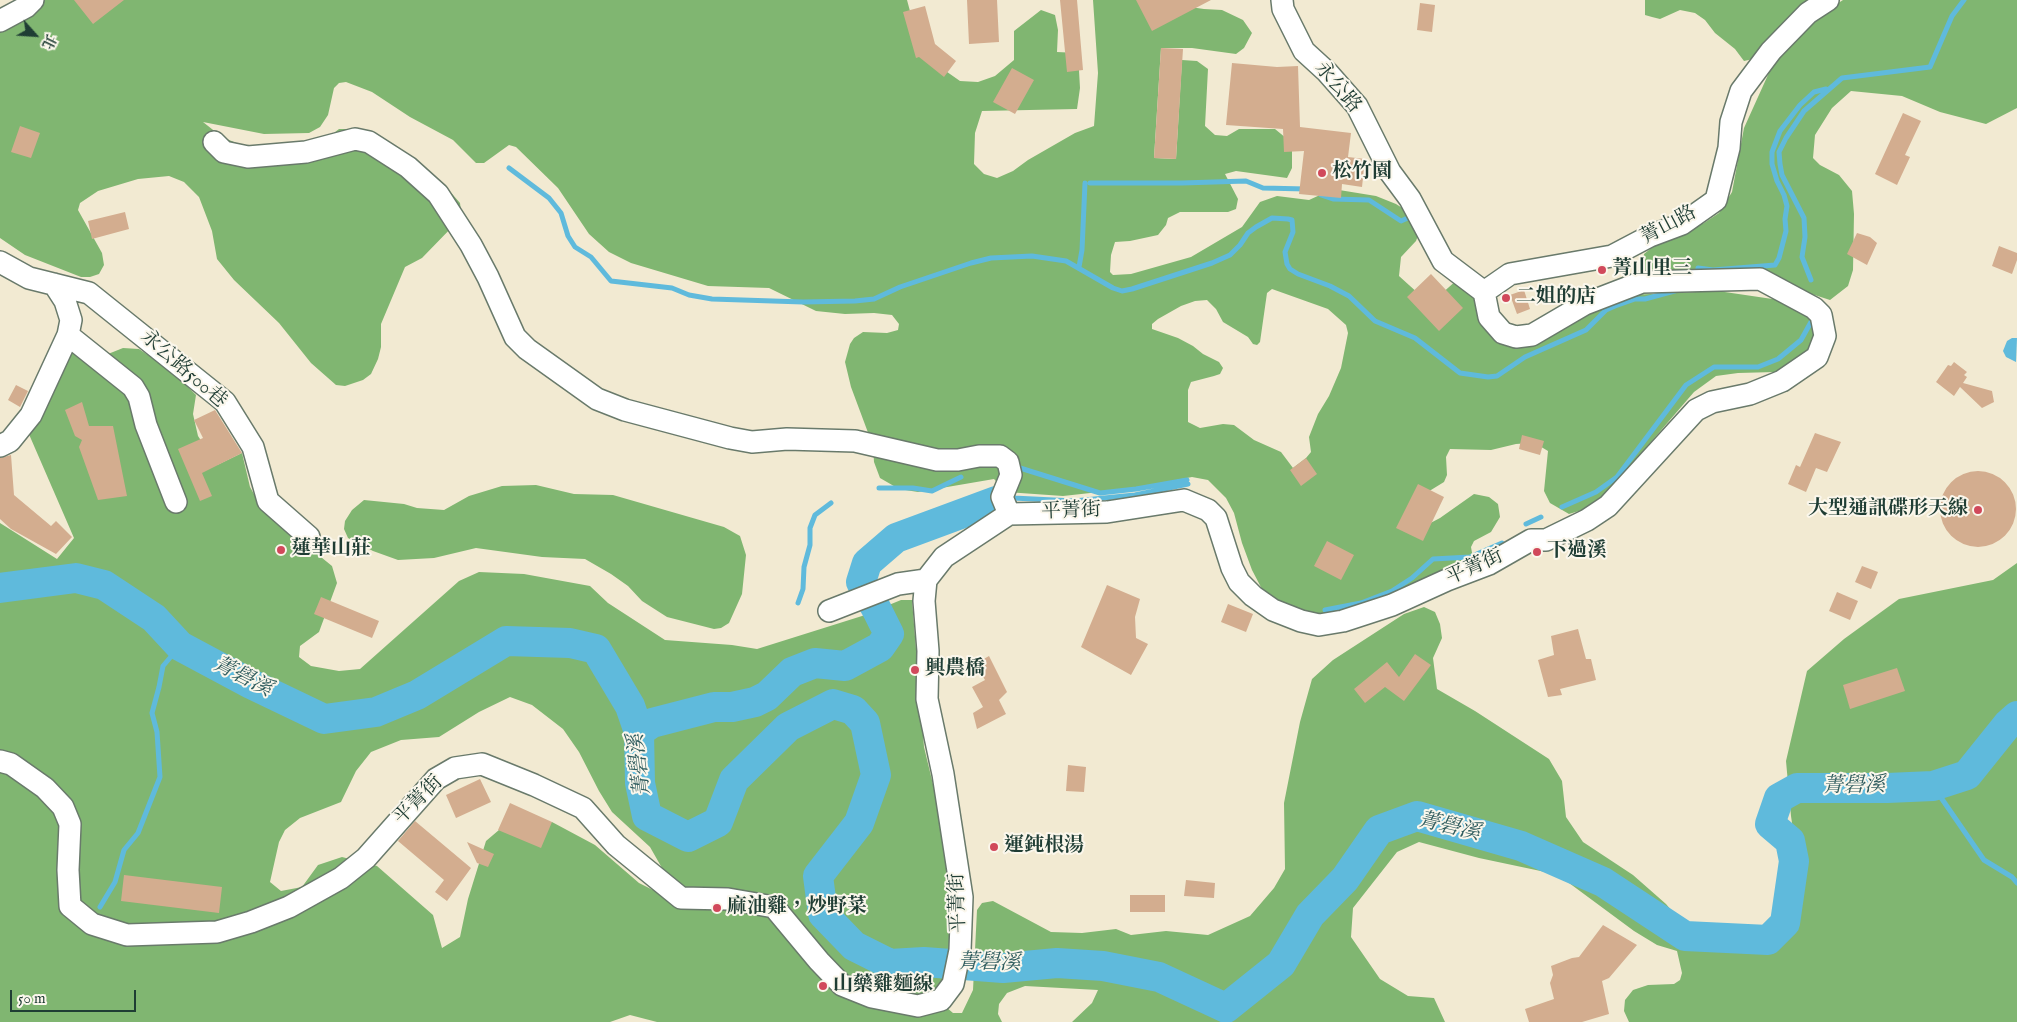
<!DOCTYPE html>
<html>
<head>
<meta charset="utf-8">
<style>
	body { margin:0 }
	#map { position:relative; width:2017px; height:1022px; overflow:hidden; background:#f2ead2; font-family:"IM FELL English","Noto Serif TC",serif }
	canvas { display:block }
	.north { position:absolute; left:10px; top:10px; width:50px; height:50px; -webkit-text-stroke:4px #fbf7ec; paint-order:stroke; rotate:116deg; font-size:14px; font-weight:700; line-height:20px; text-align:center; color:#1f3d34 }
	.north::after { content:''; display:block; margin:auto; width:18px; height:22px; background:#1f3d34; clip-path:polygon(50% 0,100% 100%,50% 72%,0 100%) }
	.scale { position:absolute; left:10px; top:990px; width:126px; height:22px; box-sizing:border-box; border:2px solid #1f3d34; border-top:0; padding-left:6px; font-size:15px; line-height:18px; white-space:nowrap; color:#1f3d34; -webkit-text-stroke:4px #fbf7ec; paint-order:stroke }
</style>
</head>
<body>
<div id="map">
<canvas width="2017" height="1022"></canvas>
<div class="north">北</div>
<div class="scale">50 m</div>
</div>
<script>
const c = document.querySelector('canvas').getContext('2d');
c.lineJoin = 'round';
function fill(path, color) { c.fillStyle = color; c.fill(path, 'evenodd'); }
const toPath = rows => new Path2D(rows.map(r => 'M' + r).join(''));
function stroke(path, color, width, dash) { c.strokeStyle = color; c.lineWidth = width; c.lineCap = dash ? 'butt' : 'round'; c.setLineDash(dash || []); c.stroke(path); }
function drawText(font, color, halo, rows, align = 'center') {
  c.font = font + ' "IM FELL English","Noto Serif TC",serif'; c.lineWidth = 4; c.setLineDash([]); c.textBaseline = 'middle'; c.strokeStyle = halo; c.fillStyle = color; for (const [text, x, y, turn = 0] of rows) {
    c.save(); c.translate(x, y); c.rotate((+turn || 0) * Math.PI / 180); c.textAlign = isNaN(turn) ? turn : align; if (halo) c.strokeText(text, 0, 0); c.fillText(text, 0, 0); c.restore();
  }
}
fill(toPath([
	[33,0,907,0,914,26,940,67,960,81,978,82,995,76,1014,60,1014,31,1041,10,1055,15,1058,30,1057,52,1078,53,1080,88,1077,109,982,111,975,133,974,164,984,174,997,178,1013,171,1028,160,1075,133,1094,126,1098,73,1093,0,1141,0,1204,9,1222,10,1243,20,1252,33,1244,48,1236,54,1192,48,1161,48,1154,158,1176,159,1182,60,1197,61,1208,69,1205,126,1215,135,1227,136,1239,129,1275,129,1292,143,1292,168,1287,178,1236,171,1225,174,1238,199,1236,209,1228,212,1180,212,1168,218,1166,225,1158,235,1130,241,1115,242,1111,255,1110,272,1113,275,1131,274,1191,257,1242,227,1260,202,1277,196,1309,200,1333,189,1376,196,1396,204,1410,213,1419,233,1416,241,1401,257,1399,276,1430,304,1458,279,1479,295,1489,331,1571,321,1628,295,1718,291,1786,301,1812,318,1815,333,1810,350,1797,360,1775,372,1738,373,1716,376,1694,392,1607,493,1589,508,1569,514,1550,503,1544,491,1548,451,1538,445,1530,443,1516,444,1491,450,1450,449,1446,457,1447,475,1444,482,1418,498,1421,528,1440,518,1474,494,1489,497,1498,504,1500,517,1491,532,1474,541,1471,547,1474,564,1340,620,1294,612,1264,593,1252,570,1242,543,1234,513,1226,498,1208,480,1192,477,1136,488,1063,496,1006,492,994,479,918,492,899,489,880,478,874,462,873,446,851,387,845,362,850,344,854,338,863,332,887,333,898,330,899,324,892,315,874,313,845,314,816,311,769,288,708,286,631,263,609,252,589,234,558,188,516,147,509,145,484,163,476,163,453,140,410,117,372,92,346,82,339,83,334,88,328,115,320,127,309,133,264,134,203,122,222,137,246,147,325,140,339,129,359,129,389,143,432,174,447,188,460,203,461,211,456,223,422,258,405,267,381,324,381,347,378,359,371,374,363,380,345,386,336,385,311,363,279,323,234,280,217,259,212,231,199,197,184,182,169,176,138,179,98,191,80,203,78,210,102,253,104,265,99,274,90,277,81,277,25,255,0,238,0,13],
	[1272,289,1328,309,1346,325,1348,333,1341,368,1329,396,1318,414,1309,437,1311,452,1306,458,1293,468,1281,452,1254,440,1234,425,1223,424,1200,428,1188,422,1188,390,1191,382,1214,376,1220,374,1223,368,1219,362,1203,354,1193,346,1178,338,1152,329,1152,324,1158,319,1181,306,1195,301,1207,300,1216,309,1223,322,1248,337,1253,344,1257,345,1260,342,1267,293],
	[1645,0,1814,0,1753,59,1744,61,1735,49,1715,33,1705,20,1695,13,1680,10,1660,19,1652,17,1645,15],
	[1843,0,2017,0,2017,108,1986,124,1940,112,1902,96,1851,91,1832,108,1815,135,1813,158,1820,165,1839,175,1852,191,1854,214,1853,270,1848,286,1830,300,1790,287,1647,273,1642,267,1644,254,1655,245,1704,223,1719,213,1732,192,1744,128,1772,66,1786,48,1823,13],
	[71,345,108,354,123,348,139,349,173,372,196,395,193,414,198,436,217,465,242,453,250,487,263,510,332,566,337,583,319,632,300,646,299,657,311,666,339,671,360,669,459,581,479,572,524,574,590,586,608,603,665,640,732,645,757,649,862,616,901,600,912,600,924,747,949,851,952,906,946,1007,953,1013,962,1013,973,990,977,910,982,903,993,901,1051,932,1082,933,1116,929,1131,935,1166,931,1208,935,1250,916,1274,888,1285,869,1284,803,1300,722,1312,679,1333,660,1404,614,1424,607,1435,612,1440,624,1442,638,1433,658,1437,689,1475,711,1549,759,1562,781,1566,817,1583,842,1633,875,1666,904,1694,937,1747,947,1768,947,1783,936,1790,920,1800,878,1791,816,1786,761,1807,671,1844,639,1899,599,1993,580,2017,563,2017,1022,1629,1022,1624,1011,1625,1000,1633,990,1648,985,1674,984,1680,980,1682,973,1677,951,1657,945,1634,931,1565,880,1550,873,1479,858,1419,842,1397,852,1353,908,1351,937,1380,979,1408,996,1434,998,1445,1022,1072,1022,1092,1003,1098,990,1025,986,1007,993,999,1004,998,1014,1002,1022,657,1022,630,1015,610,1022,0,1022,0,523,57,559,74,538,28,432],
	[510,697,532,705,563,729,579,752,599,791,612,812,650,847,666,875,655,891,639,883,595,845,552,822,506,824,486,841,468,899,460,937,442,948,433,915,377,866,342,857,318,865,302,887,281,891,270,882,279,842,285,830,300,818,341,802,356,771,371,752,401,740,439,737,479,712],
	[536,485,574,494,613,495,724,527,740,536,746,555,742,594,729,623,721,628,714,629,667,617,642,601,628,586,611,574,585,559,542,557,476,548,434,558,398,560,373,551,348,538,344,529,345,521,352,510,364,500,404,504,417,508,444,510,469,496,502,486]
]), '#80b671');
fill(toPath([
	[2012,338,2017,338,2016,362,2006,357,2003,351,2007,341]
]), '#5fbadc');
stroke(toPath([
	[509,168,549,198,561,213,568,236,575,247,591,257,611,281,672,288,689,295,712,299,803,302,855,301,874,299,900,287,971,263,991,258,1032,256,1066,261,1113,288,1122,291,1132,289,1212,263,1230,255,1240,245,1248,233,1256,227,1272,218,1288,219,1292,220,1293,232,1285,252,1287,264,1290,269,1298,274,1330,286,1349,296,1375,321,1415,338,1460,373,1488,377,1497,376,1525,357,1586,330,1606,310,1615,306,1635,299,1645,299,1678,290],
	[1090,183,1182,183,1246,181,1263,188,1306,189],
	[1321,195,1333,199,1369,200,1401,221,1410,217],
	[1079,267,1082,250,1085,183],
	[1698,271,1698,268,1713,270,1775,265,1779,258,1786,231,1785,219,1787,206,1784,195,1777,181,1772,164,1772,152,1780,131,1800,105,1814,92,1826,89],
	[1811,280,1802,257,1805,237,1804,218,1782,175,1780,164,1779,152,1786,138,1804,111,1842,78,1930,67,1952,16,1964,0],
	[1019,473,1020,468,1100,493,1136,489,1187,480],
	[879,488,913,488,932,491,961,477],
	[1013,493,1013,498,1074,501,1135,495,1188,484],
	[1562,507,1596,492,1617,477,1686,385,1714,367,1758,367,1778,359,1801,340,1811,322],
	[1526,524,1541,517],
	[798,603,803,589,804,567,810,545,810,528,815,515,831,503],
	[1325,610,1361,603,1392,591,1412,578,1433,559,1470,557,1502,543],
	[1933,786,1984,860,2012,877,2017,883],
	[100,907,115,882,124,850,138,833,160,777,157,732,152,713,159,687,163,666,180,646]
]), '#5fbadc', 5);
stroke(toPath([
	[0,588,76,578,104,585,154,618,180,646,251,684,324,719,376,712,417,695,506,641,570,643,596,649,630,706,639,732,640,783,647,816,688,837,718,822,734,780,788,727,833,704,853,710,865,723,876,775,859,823,818,876,823,914,854,946,890,964,924,962,1003,968,1057,963,1103,966,1159,977,1226,1008,1281,964,1310,915,1345,879,1379,830,1417,816,1521,846,1603,882,1685,936,1768,940,1785,923,1794,861,1790,841,1770,824,1779,798,1797,788,1887,788,1933,786,1967,775,2008,724,2017,716],
	[639,732,652,723,714,707,732,707,755,702,767,696,792,672,815,663,845,666,880,647,889,634,877,610,861,582,867,563,896,538,996,501]
]), '#5fbadc', 30);
fill(toPath([
	[74,0,124,0,93,24],
	[967,0,997,0,999,42,969,44],
	[1060,0,1077,0,1083,70,1067,72],
	[1136,0,1211,0,1152,31],
	[1420,3,1435,5,1432,32,1417,30],
	[925,6,935,44,956,61,944,77,919,57,916,58,903,12],
	[1161,48,1183,49,1176,159,1154,158],
	[1232,63,1277,67,1298,66,1300,127,1351,133,1348,157,1365,159,1362,187,1342,184,1341,198,1299,194,1304,151,1284,152,1283,129,1226,125],
	[1012,68,1034,80,1015,114,993,102],
	[1903,113,1921,121,1905,155,1910,157,1897,185,1875,174],
	[20,126,40,133,31,158,11,152],
	[125,212,129,229,92,239,88,221],
	[1857,233,1870,237,1877,243,1867,265,1847,254],
	[1999,246,2017,253,2017,260,2012,274,1992,266],
	[1431,274,1463,308,1439,331,1407,297],
	[1524,290,1530,309,1517,314,1510,295],
	[1954,362,1967,372,1964,375,1967,377,1963,383,1992,391,1994,402,1982,408,1960,387,1954,396,1936,382,1948,365,1951,366],
	[16,385,28,391,20,407,8,400],
	[82,402,89,426,113,426,127,496,98,500,79,447,82,440,75,436,65,410],
	[215,410,242,453,202,473,212,496,200,501,178,449,203,438,194,420],
	[1815,433,1841,442,1827,472,1816,468,1806,492,1788,484,1796,465,1800,467],
	[1522,435,1544,441,1540,455,1519,449],
	[11,455,14,495,51,526,56,521,72,537,56,554,11,529,0,519,0,458],
	[1306,458,1317,474,1301,486,1290,470],
	'1940 509a38 38 0 1 1 76 0a38 38 0 1 1-76 0Z',
	[1418,484,1444,497,1423,541,1396,528],
	[1327,541,1354,555,1341,580,1314,566],
	[1862,566,1878,572,1871,589,1855,582],
	[1107,585,1140,599,1135,617,1136,638,1148,644,1131,675,1081,647],
	[1837,592,1858,601,1850,620,1829,611],
	[321,597,379,621,372,638,314,614],
	[1228,604,1253,614,1246,632,1221,622],
	[1578,629,1586,659,1591,659,1596,680,1560,689,1562,695,1548,697,1538,660,1554,655,1551,636],
	[1415,654,1431,665,1404,701,1385,687,1365,703,1354,689,1387,662,1399,677],
	[989,656,1007,692,999,700,1006,714,977,729,973,713,983,707,972,687,985,680,975,664],
	[1897,668,1905,691,1850,709,1843,685],
	[1068,765,1086,767,1084,792,1066,791],
	[480,779,491,802,456,818,446,795],
	[510,803,552,822,541,848,498,830],
	[415,821,471,868,447,901,435,892,444,880,398,841],
	[467,842,494,854,488,867,477,863],
	[124,875,222,887,219,913,121,901],
	[1186,880,1215,883,1214,898,1184,896],
	[1130,895,1165,895,1165,912,1130,912],
	[1603,925,1637,945,1609,978,1602,981,1609,1014,1582,1022,1529,1022,1525,1009,1554,999,1550,983,1553,975,1551,966,1572,958,1579,957]
]), '#d3ad8f');
const minor = toPath([
	[1282,0,1283,9,1304,51,1327,72,1357,106,1390,172,1410,199,1443,261,1484,292],
	[0,21,26,7,33,0],
	[214,142,224,152,248,157,306,152,355,139,369,142,408,167,438,194,471,245,488,277,515,337,527,349,597,399,625,410,730,438,752,442,787,439,855,441,937,460,958,460,979,456,1000,456,1008,462,1011,475,1002,497,1009,514],
	[0,262,29,278,89,293,225,402,253,447,268,501,309,537],
	[1484,292,1510,274,1612,256,1650,236,1682,224,1716,200,1729,148,1731,122,1741,91,1771,51,1808,13,1828,0],
	[68,335,133,387,139,397,146,425,176,502],
	[0,446,10,441,31,415,68,335,71,320,65,301,54,284],
	[829,611,898,584,926,580],
	[0,761,11,764,45,788,63,807,70,824,68,870,70,906,92,924,127,935,217,932,251,922,289,907,341,878,366,858,436,779,455,768,482,764,534,785,583,808,616,845,681,898,728,899,774,907,819,961,842,985,872,997,918,1006,941,1000,953,984,960,950,962,897,943,774,927,699,928,651,924,601,926,580,944,557,1009,514,1107,512,1184,500,1208,510,1216,518,1232,568,1239,582,1253,596,1273,610,1301,621,1319,625,1343,621,1392,605,1447,580,1489,564,1531,540,1546,540,1587,520,1608,506,1696,410,1712,402,1750,394,1782,381,1817,357,1825,336,1821,315,1814,308,1760,279,1642,282,1585,304,1532,335,1516,337,1503,333,1489,317,1484,292]
]);
stroke(minor, '#697a6b', 24);
stroke(minor, '#fff', 21);
for (const [x, y, r, color] of [
	[1322,173,5,"#d1495b"],
	[1602,270,5,"#d1495b"],
	[1506,298,5,"#d1495b"],
	[1978,510,5,"#d1495b"],
	[281,550,5,"#d1495b"],
	[1537,552,5,"#d1495b"],
	[915,670,5,"#d1495b"],
	[994,847,5,"#d1495b"],
	[717,908,5,"#d1495b"],
	[823,986,5,"#d1495b"]
]) { const dot = new Path2D(); dot.arc(x, y, r, 0, 2 * Math.PI); c.fillStyle = color; c.fill(dot); stroke(dot, '#fbf7ec', 2); }
drawText('20px', '#1f3d34', '#fbf7ec', [
	["永公路",1337,88,50],
	["菁山路",1669,226,-28],
	["永公路500巷",183,370,41],
	["平菁街",1071,512,-2],
	["平菁街",1475,568,-24],
	["平菁街",419,801,-45],
	["平菁街",959,903,-92]
]);
drawText('bold 20px', '#1f3d34', '#fbf7ec', [
	["松竹園",1332,173],
	["菁山里三",1612,270],
	["二姐的店",1516,298],
	["大型通訊碟形天線",1968,510,"right"],
	["蓮華山莊",291,550],
	["下過溪",1547,552],
	["興農橋",925,670],
	["運鈍根湯",1004,847],
	["麻油雞，炒野菜",727,908],
	["山藥雞麵線",833,986]
], 'left');
drawText('italic 21px', '#2f5c5e', '#fbf7ec', [
	["菁礐溪",242,678,27],
	["菁礐溪",641,765,-97],
	["菁礐溪",1854,787,-1],
	["菁礐溪",1449,828,13],
	["菁礐溪",989,964,1]
]);
</script>
</body>
</html>
